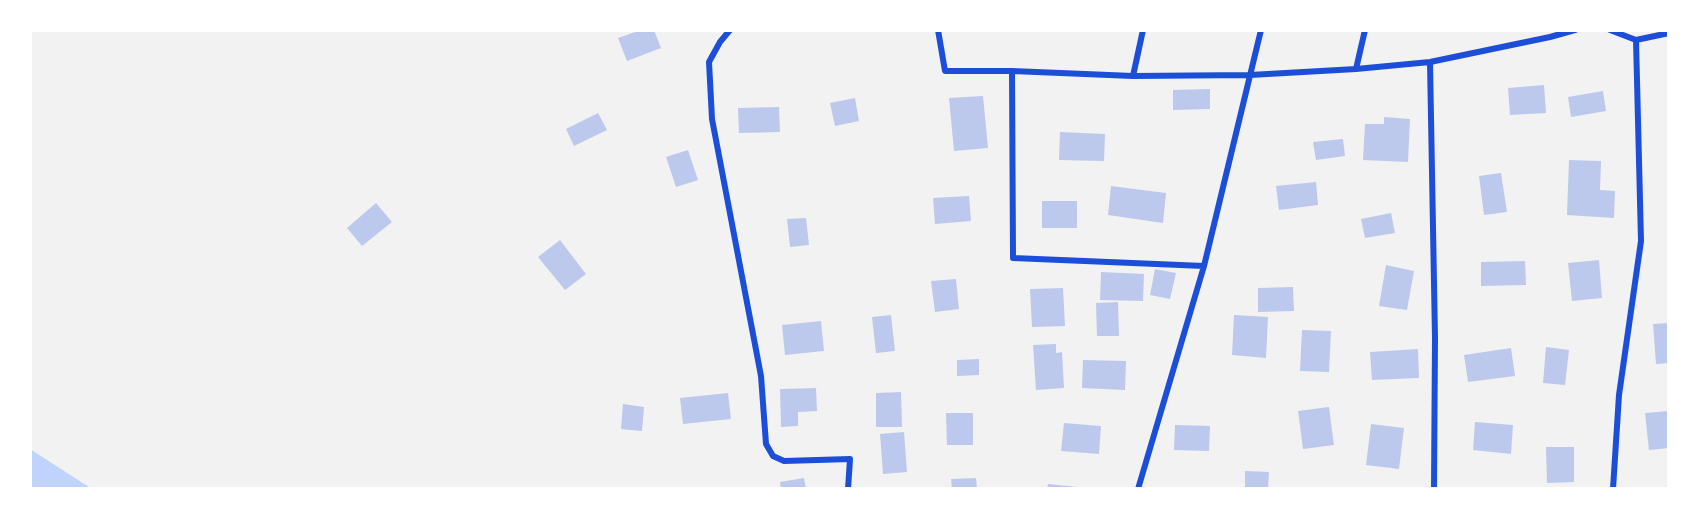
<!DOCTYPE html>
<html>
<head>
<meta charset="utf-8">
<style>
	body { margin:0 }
	#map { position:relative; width:1699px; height:519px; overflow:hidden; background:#f2f2f2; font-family:"Exo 2",sans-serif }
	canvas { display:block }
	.frame { position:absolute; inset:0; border:32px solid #fff; pointer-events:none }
</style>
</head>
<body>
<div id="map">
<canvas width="1699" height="519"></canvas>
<div class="frame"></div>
</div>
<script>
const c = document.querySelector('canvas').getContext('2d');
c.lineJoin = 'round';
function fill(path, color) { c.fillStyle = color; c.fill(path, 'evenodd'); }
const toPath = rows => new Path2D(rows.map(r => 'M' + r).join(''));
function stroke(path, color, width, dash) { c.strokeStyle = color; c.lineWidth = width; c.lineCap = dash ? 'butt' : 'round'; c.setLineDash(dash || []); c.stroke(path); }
fill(toPath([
	[30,449,92,489,30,489]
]), '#bfd3fe');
fill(toPath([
	[641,30,654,30,661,48,627,61,618,38],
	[1544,85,1546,113,1510,115,1508,88],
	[1210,89,1210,109,1173,110,1173,90],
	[1603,91,1606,111,1571,117,1568,97],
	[983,96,988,148,954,151,949,98],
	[855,98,859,121,835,126,830,103],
	[779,107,780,132,739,133,738,108],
	[598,113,607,130,574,146,566,129],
	[1384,117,1410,119,1408,162,1363,160,1365,124,1384,124],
	[1060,132,1105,134,1104,161,1059,160],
	[1343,139,1345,156,1316,160,1313,142],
	[688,150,698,180,676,187,666,157],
	[1569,160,1601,161,1600,190,1615,191,1614,218,1567,215],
	[1501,173,1507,212,1484,215,1479,176],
	[1316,182,1318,205,1279,210,1276,186],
	[1111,186,1166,193,1163,223,1108,215],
	[969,196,971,221,935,224,933,198],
	[1042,201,1077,201,1077,228,1042,228],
	[376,203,392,222,362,246,347,228],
	[1391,213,1395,233,1365,238,1361,219],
	[806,218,809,245,790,247,787,219],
	[560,240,586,274,565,290,538,257],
	[1599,260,1602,298,1572,301,1568,263],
	[1525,261,1526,285,1481,286,1481,262],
	[1386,265,1414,271,1407,310,1379,306],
	[1155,269,1176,273,1170,299,1150,295],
	[1101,272,1144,274,1143,301,1100,300],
	[956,279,959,309,935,312,931,281],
	[1293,287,1294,311,1258,312,1258,288],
	[1063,288,1065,326,1032,327,1030,289],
	[1118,302,1119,336,1097,336,1096,303],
	[891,315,895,351,876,353,872,317],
	[1234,315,1268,317,1266,358,1232,355],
	[821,321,824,351,785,355,782,325],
	[1669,323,1669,363,1656,364,1653,324],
	[1302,330,1331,331,1329,372,1300,371],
	[1056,344,1056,353,1062,352,1064,388,1036,390,1033,345],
	[1546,347,1569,350,1565,385,1543,383],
	[1511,348,1515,376,1468,382,1464,355],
	[1418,349,1419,378,1372,380,1370,352],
	[979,359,979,375,957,376,957,360],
	[1083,360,1126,361,1125,390,1082,388],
	[816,388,817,411,798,412,798,426,781,427,780,389],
	[901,392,902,427,876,427,876,393],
	[728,393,731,419,683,424,680,398],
	[623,404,644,407,642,431,621,429],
	[1329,407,1334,445,1303,449,1298,411],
	[1669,411,1669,448,1649,450,1645,413],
	[946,413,973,413,973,445,947,445],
	[1475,422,1513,425,1511,454,1473,450],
	[1064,423,1101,426,1099,454,1061,451],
	[1371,424,1404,428,1399,469,1366,465],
	[1175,425,1210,426,1209,451,1174,450],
	[904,432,907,472,883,474,880,434],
	[1546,447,1574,447,1574,482,1547,483],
	[1245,471,1269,472,1268,489,1245,489],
	[804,478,806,489,781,489,780,482],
	[976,478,977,489,952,489,951,479],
	[1048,484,1077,487,1076,489,1047,489]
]), '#bdc9ec');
stroke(toPath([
	[730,30,720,42,709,62,712,119,761,376,766,444,773,456,784,461,850,459,848,489],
	[938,30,945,71,1012,71,1133,76,1250,75,1356,69,1430,62,1550,37,1575,30],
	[1610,30,1636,40,1669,33],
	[1430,62,1435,338,1434,489],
	[1356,69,1365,30],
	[1012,71,1013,258,1204,266],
	[1133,76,1143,30],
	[1138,489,1204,266,1261,30],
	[1613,489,1619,395,1641,241,1636,40]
]), '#1d4ed8', 6);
</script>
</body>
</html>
